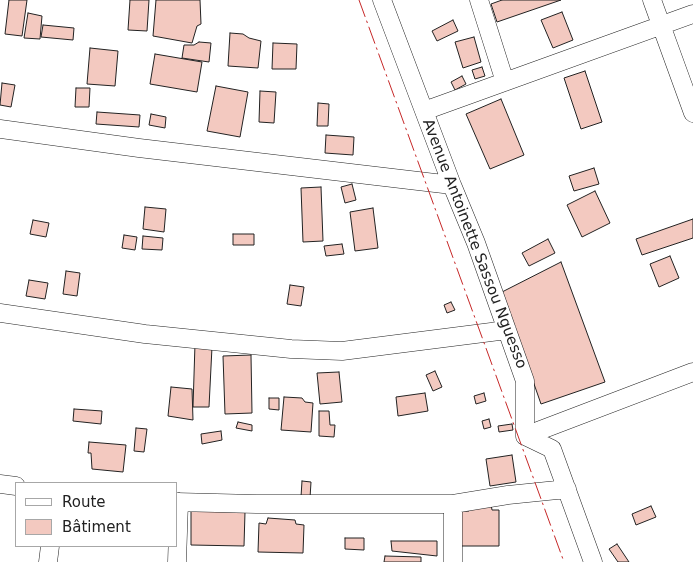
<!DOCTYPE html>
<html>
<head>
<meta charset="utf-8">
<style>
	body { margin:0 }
	#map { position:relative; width:693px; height:562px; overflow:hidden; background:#fff; font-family:"DejaVu Sans",sans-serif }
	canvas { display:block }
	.legend { position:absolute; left:15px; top:482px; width:162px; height:65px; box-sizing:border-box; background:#fff; border:1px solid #a7a7a7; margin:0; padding:6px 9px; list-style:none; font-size:15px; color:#222 }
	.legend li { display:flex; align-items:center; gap:10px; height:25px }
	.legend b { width:25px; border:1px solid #a7a7a7 }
</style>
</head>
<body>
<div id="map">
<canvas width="693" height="562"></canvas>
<ul class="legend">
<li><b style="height:6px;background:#fff"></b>Route</li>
<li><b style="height:14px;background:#f3c9c0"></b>Bâtiment</li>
</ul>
</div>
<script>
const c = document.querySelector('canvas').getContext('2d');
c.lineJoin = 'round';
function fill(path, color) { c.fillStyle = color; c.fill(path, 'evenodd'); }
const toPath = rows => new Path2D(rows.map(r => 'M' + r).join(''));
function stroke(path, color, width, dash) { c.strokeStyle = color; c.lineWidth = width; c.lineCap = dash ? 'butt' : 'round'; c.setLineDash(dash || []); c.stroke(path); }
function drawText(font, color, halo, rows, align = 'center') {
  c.font = font + ' "DejaVu Sans",sans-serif'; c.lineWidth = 4; c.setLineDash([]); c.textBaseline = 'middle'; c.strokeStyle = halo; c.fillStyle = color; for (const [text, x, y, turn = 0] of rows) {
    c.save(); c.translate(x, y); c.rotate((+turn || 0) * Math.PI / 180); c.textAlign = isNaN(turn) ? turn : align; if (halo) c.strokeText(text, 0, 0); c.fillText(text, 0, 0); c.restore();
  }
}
const building = toPath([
	[9,0,27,0,22,36,5,34,9,0],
	[130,0,149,0,147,31,128,30,130,0],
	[156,0,200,0,201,24,197,26,192,43,153,36,156,0],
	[502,0,561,0,497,22,491,4,502,0],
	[562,12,573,40,553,48,541,20,562,12],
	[28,13,42,16,40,39,24,38,28,13],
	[453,20,458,31,437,41,432,31,453,20],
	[43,25,74,28,73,40,41,37,43,25],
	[230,33,243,34,249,38,261,41,258,68,228,66,230,33],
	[474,37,481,62,463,68,455,42,474,37],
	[199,42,211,43,209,62,182,58,184,45,194,45,199,42],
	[273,43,297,44,296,69,272,69,273,43],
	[90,48,118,51,115,86,87,84,90,48],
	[155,54,202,62,197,92,150,84,155,54],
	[482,67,485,76,475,79,472,70,482,67],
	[585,71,602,122,581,129,564,78,585,71],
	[462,76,466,84,455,90,451,82,462,76],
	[2,83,15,85,11,107,0,105,2,83],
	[216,86,248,92,240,137,207,131,216,86],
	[76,88,90,88,89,107,75,107,76,88],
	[260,91,276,92,274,123,259,122,260,91],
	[501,99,524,155,490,169,466,114,501,99],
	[318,103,329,104,328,126,317,126,318,103],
	[97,112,140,115,139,127,96,124,97,112],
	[151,114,166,117,165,128,149,125,151,114],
	[326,135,354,137,353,155,325,153,326,135],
	[594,168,599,184,574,191,569,176,594,168],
	[352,184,356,200,345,203,341,187,352,184],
	[321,187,323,241,303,242,301,188,321,187],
	[595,191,610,223,582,237,567,205,595,191],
	[145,207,166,209,164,232,143,229,145,207],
	[373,208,378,248,355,251,350,212,373,208],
	[693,219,693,238,642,255,636,239,693,219],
	[33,220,49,223,46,237,30,234,33,220],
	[233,234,254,234,254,245,233,245,233,234],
	[124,235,137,237,135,250,122,248,124,235],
	[143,236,163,238,162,250,142,249,143,236],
	[548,239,555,253,529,266,522,253,548,239],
	[342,244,344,254,326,256,324,246,342,244],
	[670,256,679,278,659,287,650,264,670,256],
	[561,262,605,382,541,404,502,292,561,262],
	[66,271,80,273,77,296,63,294,66,271],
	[29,280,48,283,45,299,26,296,29,280],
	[290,285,304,287,301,306,287,304,290,285],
	[451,302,455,310,447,313,444,305,451,302],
	[195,344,212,347,209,407,193,407,195,344],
	[251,355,252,413,225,414,223,356,251,355],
	[435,371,442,387,433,391,426,375,435,371],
	[339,372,342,402,320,404,317,373,339,372],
	[171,387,192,389,193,420,168,416,171,387],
	[425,393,428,411,398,416,396,397,425,393],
	[484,393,486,401,476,404,474,396,484,393],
	[284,397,302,398,305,402,313,403,311,432,281,430,284,397],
	[269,398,279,398,279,410,269,409,269,398],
	[74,409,102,411,101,424,73,421,74,409],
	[319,411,329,411,330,425,335,425,334,437,319,436,319,411],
	[489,419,491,427,484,429,482,421,489,419],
	[238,422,252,425,252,431,236,428,238,422],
	[512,424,513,430,499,432,498,426,512,424],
	[136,428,147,429,144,452,134,451,136,428],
	[221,431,222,440,202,444,201,434,221,431],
	[89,442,126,445,123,472,92,469,91,453,88,453,89,442],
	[512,455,516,482,490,486,486,459,512,455],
	[302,481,311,482,310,498,301,497,302,481],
	[491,504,492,510,499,510,499,546,459,546,459,511,469,511,473,505,491,504],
	[651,506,656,517,636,525,632,514,651,506],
	[191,511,245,512,244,546,191,545,191,511],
	[268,518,295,520,296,524,304,525,303,553,258,552,259,523,266,524,268,518],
	[345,538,364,538,364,550,345,549,345,538],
	[391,541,437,541,437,556,392,551,391,541],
	[617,544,629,562,618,562,609,549,617,544],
	[385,556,421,557,421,562,384,562,385,556]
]);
fill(building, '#f3c9c0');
stroke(building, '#222', 1);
const street = toPath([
	[382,0,452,185,476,243,525,381,525,436,552,449,593,562],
	[479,0,505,82],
	[652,0,693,113],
	[424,111,693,14],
	[0,129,139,148,452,185],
	[0,313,145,334,291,349,342,351,507,330],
	[525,436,693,372],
	[0,484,16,486],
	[176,502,256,504,453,504,508,495,567,489],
	[453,504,453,562],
	[48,562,50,546],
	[177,562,179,502]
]);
stroke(street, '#222', 19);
stroke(street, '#fff', 18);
stroke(toPath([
	[359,0,564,562]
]), '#c62828', 1, [18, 4, 2.5, 4]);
drawText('15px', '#222', '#fff', [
	["Avenue Antoinette Sassou Nguesso",474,244,69]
]);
</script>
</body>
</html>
